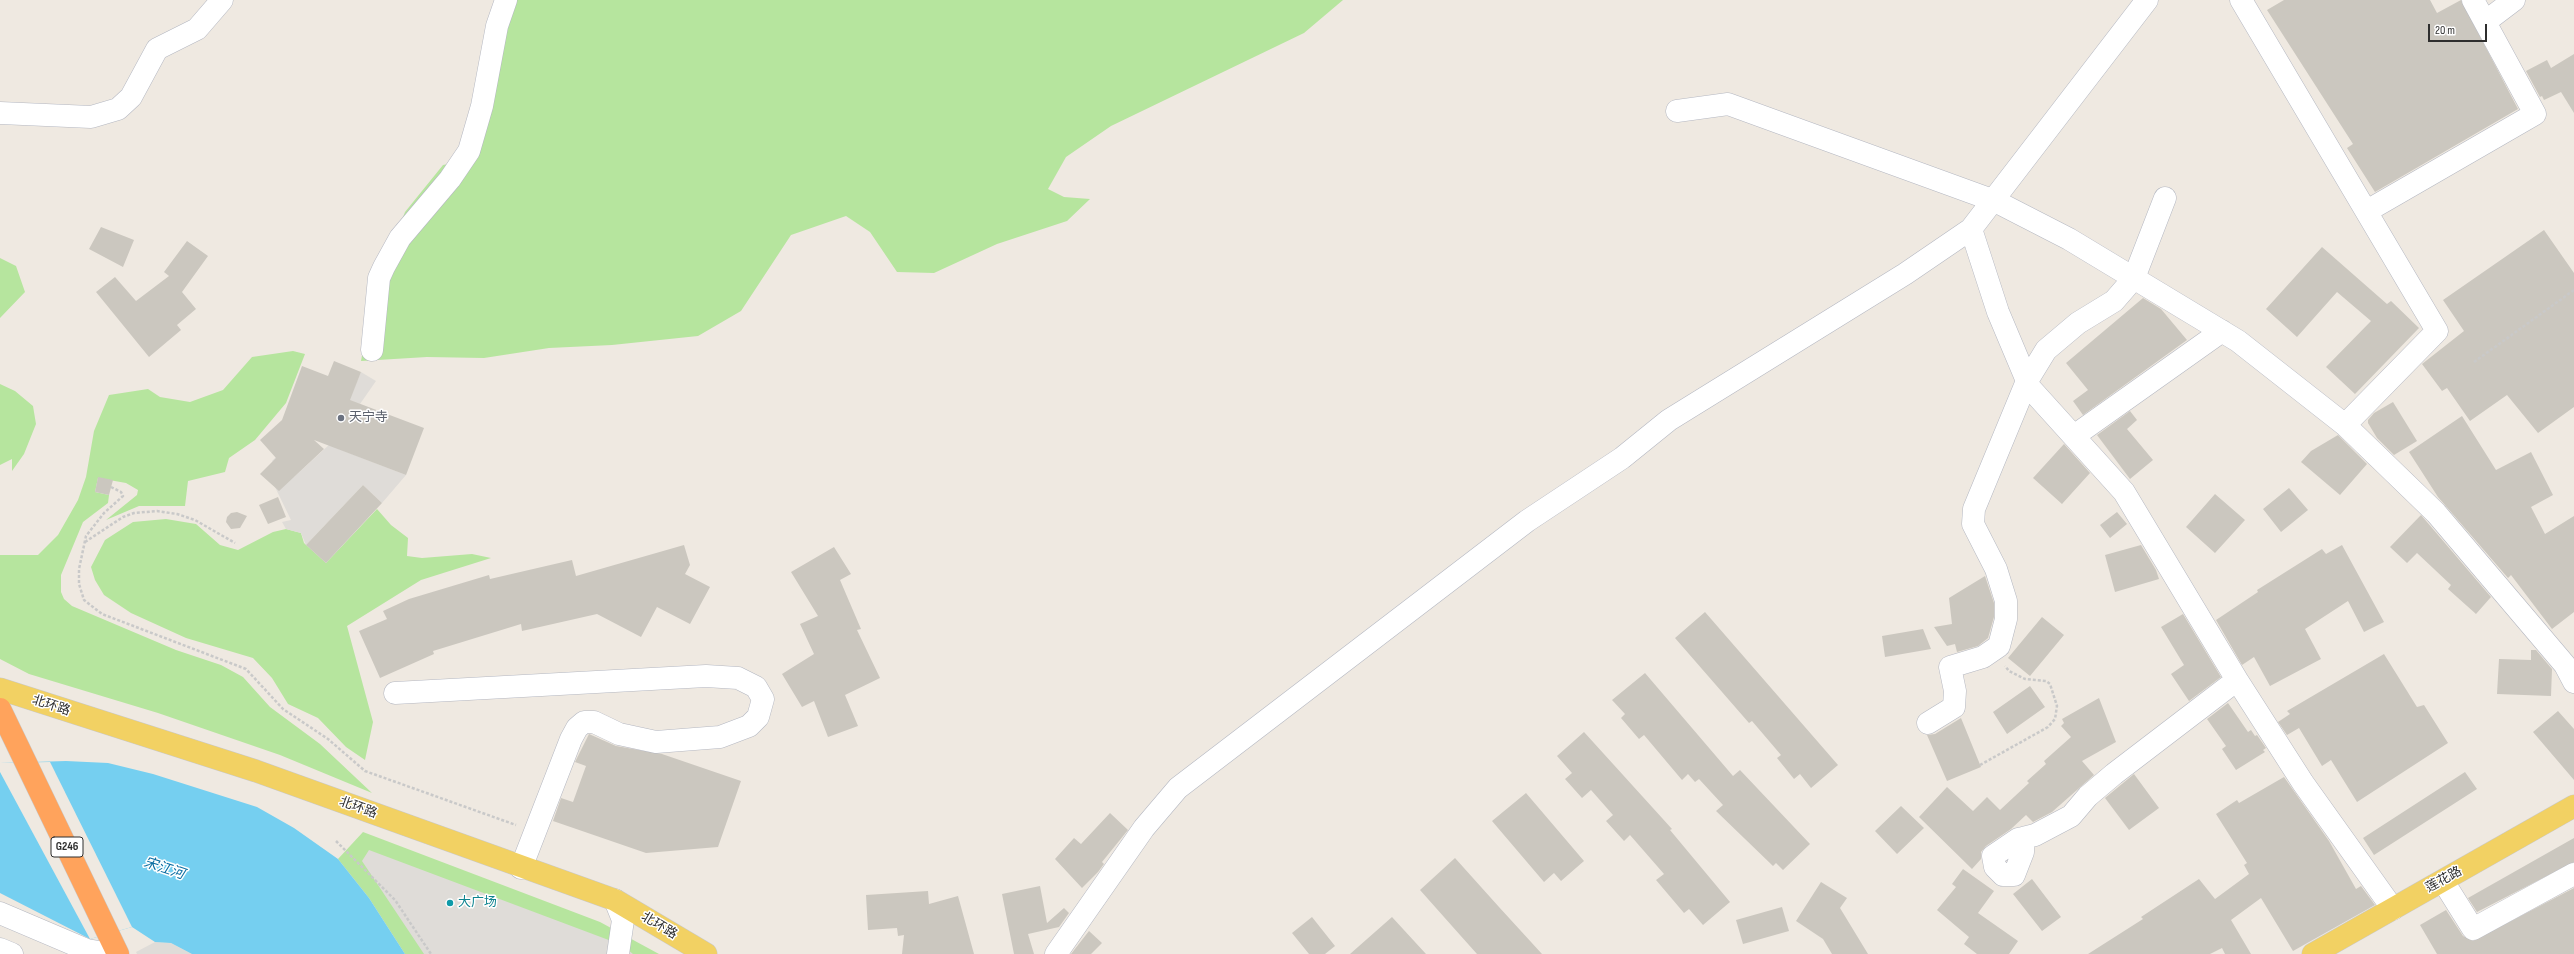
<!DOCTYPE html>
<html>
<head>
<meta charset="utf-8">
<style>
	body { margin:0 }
	#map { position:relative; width:2574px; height:954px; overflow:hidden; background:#efe9e1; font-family:"Sofia Sans Condensed",sans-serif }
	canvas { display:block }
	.scale { position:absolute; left:2428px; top:24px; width:59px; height:18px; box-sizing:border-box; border:2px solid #2e2e2e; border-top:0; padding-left:5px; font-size:12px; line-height:14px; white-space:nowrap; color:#2e2e2e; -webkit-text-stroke:3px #fff; paint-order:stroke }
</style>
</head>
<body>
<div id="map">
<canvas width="2574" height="954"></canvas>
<div class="scale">20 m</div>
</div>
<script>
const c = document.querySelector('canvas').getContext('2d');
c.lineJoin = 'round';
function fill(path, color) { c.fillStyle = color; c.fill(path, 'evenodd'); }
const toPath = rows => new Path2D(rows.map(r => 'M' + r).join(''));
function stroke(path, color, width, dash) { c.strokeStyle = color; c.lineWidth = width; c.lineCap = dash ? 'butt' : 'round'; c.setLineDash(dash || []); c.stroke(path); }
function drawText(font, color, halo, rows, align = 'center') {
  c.font = font + ' "Sofia Sans Condensed","Noto Sans SC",sans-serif'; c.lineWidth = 3; c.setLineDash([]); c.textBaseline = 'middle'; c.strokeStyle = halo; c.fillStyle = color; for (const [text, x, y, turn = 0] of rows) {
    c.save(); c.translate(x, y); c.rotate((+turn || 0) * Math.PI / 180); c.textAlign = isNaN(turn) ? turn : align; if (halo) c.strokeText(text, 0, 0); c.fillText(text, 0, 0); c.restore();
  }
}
fill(toPath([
	[509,0,1343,0,1304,33,1111,126,1066,157,1048,189,1064,197,1090,199,1067,221,997,244,934,273,897,272,870,232,846,216,791,235,741,311,698,336,612,345,549,348,484,358,427,357,361,361,374,291,405,212,443,165,448,164,481,115],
	[0,258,16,266,25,292,0,318],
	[293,351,305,354,286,403,255,440,229,458,225,472,188,481,185,506,139,506,106,520,137,495,138,490,126,483,98,478,95,492,109,495,108,503,83,522,61,575,61,592,64,599,72,606,176,650,221,665,243,677,270,707,320,744,372,793,280,755,158,713,29,674,0,659,0,555,38,555,58,535,78,500,86,477,94,431,109,395,148,389,160,397,190,402,223,390,252,357],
	[0,384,15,391,33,406,36,424,24,454,12,471,12,459,0,465],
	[377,509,391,525,408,538,407,556,422,558,472,554,491,558,421,580,347,626,373,722,365,760,346,747,318,718,288,704,272,678,253,658,186,638,131,613,104,595,95,580,91,567,105,540,133,522,166,519,196,524,220,545,238,550,273,532,286,529,301,533,304,543,326,563],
	[363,832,600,922,659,954,405,954,369,898,338,859]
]), '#b6e59e');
fill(toPath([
	[361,372,376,381,360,404,357,403,339,449,406,475,382,503,363,485,306,545,301,533,286,529,282,522,291,520,275,487,286,475,272,461,276,457,294,477,330,444],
	[369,850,622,945,633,954,424,954,362,861],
	[155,942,171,943,192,954,137,954,136,952]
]), '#dfdcd8');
fill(toPath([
	[66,761,108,763,153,774,257,807,294,828,338,859,369,898,405,954,192,954,171,943,155,942,132,927,90,939,0,893,0,763]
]), '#75cff0');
fill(toPath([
	[50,762,132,927,90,939,0,772,0,763]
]), '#efe9e1');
fill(toPath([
	[2284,0,2430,0,2437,13,2461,0,2518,109,2375,192,2347,148,2353,144,2267,10],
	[2574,54,2574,113,2561,92,2544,100,2542,96,2540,97,2526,71,2547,60,2551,68],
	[101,227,134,240,123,267,89,249],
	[2544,230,2574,273,2574,407,2538,433,2507,395,2470,421,2447,388,2442,391,2422,364,2464,331,2443,300],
	[187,241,208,256,182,292,196,309,177,325,181,330,149,357,96,292,115,277,136,301,169,276,164,272],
	[2322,247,2387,304,2391,301,2419,328,2355,394,2326,367,2371,321,2337,292,2297,337,2266,309],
	[2143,298,2161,309,2187,340,2083,415,2073,401,2088,390,2066,363],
	[334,361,361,372,350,400,424,428,406,475,314,440,324,449,279,491,260,474,276,458,260,440,282,420,302,366,328,376],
	[2393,402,2417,441,2394,455,2377,438,2368,423,2368,420,2374,413],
	[2130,411,2137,420,2127,429,2153,460,2130,479,2097,435],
	[2462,416,2496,470,2531,452,2553,495,2531,507,2545,534,2574,516,2574,612,2552,629,2511,575,2508,578,2438,497,2409,452],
	[2338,435,2367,464,2340,495,2301,462,2311,451],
	[2064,444,2090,473,2062,504,2033,478],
	[98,477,113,480,109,495,95,492],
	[363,485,382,503,326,563,306,545],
	[2289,488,2308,510,2281,532,2263,509],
	[2215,494,2245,520,2215,553,2186,527],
	[278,497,286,517,268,524,259,505],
	[237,512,247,516,240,528,231,529,226,522,227,517,231,513],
	[2117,512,2127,524,2110,538,2100,525],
	[2421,515,2491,597,2476,614,2448,589,2451,585,2417,553,2407,563,2390,547],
	[684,545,690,565,685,574,710,587,690,624,657,607,641,637,597,614,522,631,521,624,433,651,434,654,380,678,359,631,387,619,383,611,409,599,489,575,490,579,572,560,576,576],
	[2141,545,2156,570,2159,579,2115,592,2105,555],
	[2342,545,2384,622,2364,632,2348,601,2305,629,2321,659,2270,686,2254,657,2242,665,2216,620,2258,592,2257,590,2322,549,2326,554],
	[834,547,851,574,840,580,861,629,857,630,880,678,845,695,858,726,828,737,814,701,802,707,782,674,814,654,800,624,818,616,791,572],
	[1985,576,1994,603,1994,617,1988,638,1978,646,1957,652,1955,644,1947,646,1934,627,1952,624,1949,598],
	[1705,612,1838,765,1811,788,1800,774,1794,779,1777,758,1781,755,1752,721,1749,723,1675,638],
	[2183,614,2221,677,2189,701,2171,674,2184,665,2161,627],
	[2042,617,2064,635,2030,676,2008,658],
	[1923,629,1931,649,1885,657,1882,636],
	[2531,650,2536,650,2552,669,2551,696,2497,694,2499,659,2531,660],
	[2384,654,2417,707,2424,705,2448,743,2357,802,2331,760,2322,766,2299,728,2287,735,2278,722,2290,714,2287,711],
	[1645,673,1733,776,1740,770,1810,844,1783,870,1776,863,1773,866,1716,811,1723,805,1699,779,1695,782,1688,774,1682,780,1644,735,1639,739,1621,718,1625,714,1612,700],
	[2030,686,2045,707,2007,734,1993,712],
	[2099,698,2116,742,2082,761,2094,775,2052,812,2033,822,2026,815,2011,829,1986,846,1981,852,1981,859,1972,869,1919,817,1947,787,1973,811,1987,797,2000,810,2029,783,2027,781,2046,764,2044,761,2071,737,2061,726,2064,723,2062,719],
	[2228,703,2248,732,2251,730,2255,736,2257,735,2266,748,2263,750,2265,752,2236,770,2222,749,2226,746,2207,719],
	[2558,711,2574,729,2574,780,2533,732],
	[1961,718,1981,767,1947,781,1927,735,1935,734],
	[1584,732,1672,829,1670,830,1730,902,1703,925,1689,909,1684,913,1656,880,1664,874,1630,835,1624,841,1606,821,1613,815,1591,790,1582,798,1565,779,1572,773,1557,756],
	[589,734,616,746,662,754,741,781,718,847,646,853,553,821,561,798,573,802,586,766,575,762],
	[2465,772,2477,789,2374,855,2363,838],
	[2134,774,2159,808,2129,830,2105,798],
	[2284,777,2329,841,2356,889,2361,886,2375,905,2293,951,2261,898,2231,920,2251,954,2225,954,2222,948,2210,954,2088,954,2143,919,2141,917,2199,879,2215,899,2249,874,2244,865,2247,863,2216,814,2237,800,2239,803],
	[1526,793,1584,861,1561,881,1554,873,1544,882,1492,821],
	[1901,806,1924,828,1897,854,1875,831],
	[1110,813,1128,830,1102,862,1104,864,1098,872,1082,888,1055,859,1074,838,1081,844],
	[2574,838,2574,862,2477,912,2468,898],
	[1455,858,1499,907,1542,954,1477,954,1460,935,1420,890],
	[1963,869,1994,891,1978,913,2018,941,2009,954,1977,954,1964,944,1969,937,1937,910,1956,887,1952,884],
	[2032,879,2061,917,2042,931,2013,894],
	[1821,882,1847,898,1840,908,1868,954,1832,954,1823,939,1796,921],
	[1040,886,1047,923,1064,908,1069,913,1059,927,1028,934,1034,954,1014,954,1002,894],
	[2574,888,2574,954,2437,954,2420,925,2446,910,2463,936,2473,941],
	[928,891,929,904,958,896,974,954,902,954,904,935,898,936,897,928,868,930,866,895],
	[1782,907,1789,931,1743,944,1736,920],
	[1312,917,1335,946,1325,954,1309,954,1292,933],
	[1392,917,1426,954,1350,954],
	[1089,931,1102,943,1091,954,1071,954]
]), '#cbc7bf');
const minor = toPath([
	[2241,0,2437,331,2345,425],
	[2485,22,2514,0],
	[1677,111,1728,104,1995,201,2069,239,2238,341,2345,425,2436,513,2565,665,2574,682],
	[0,113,91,117,118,109,131,97,157,49,197,29,222,0],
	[2367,211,2535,114,2473,0],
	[1971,229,1998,312,2030,388,2124,492,2237,680,2303,783,2393,909],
	[372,350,379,278,384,267,400,238,450,179,469,151,482,106,497,26,506,0],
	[2074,436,2222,331],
	[395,693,706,676,738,678,756,687,763,699,758,717,749,726,720,737,656,742,619,734,594,722,584,722,577,728,571,739,521,868],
	[1928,723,1954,707,1955,691,1950,667,1983,657,1999,646,2006,619,2006,601,1996,569,1973,524,1974,509,2027,381,2046,350,2078,323,2114,301,2134,278,2165,198],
	[2023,838,2023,852,2014,875,2003,875,1995,867,1993,856,2018,839,2023,838,2035,835,2071,816,2088,796,2114,774,2237,680],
	[2443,881,2473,929,2574,874],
	[615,900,623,920,618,954],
	[0,913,87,950,110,954],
	[0,949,12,954],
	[1056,954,1144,828,1178,788,1527,521,1622,458,1669,420,1905,274,1971,229,2147,0]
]);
const major = toPath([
	[0,689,256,771,615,900,706,954],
	[2313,954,2574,806]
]);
const highway = toPath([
	[0,709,118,954]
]);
stroke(minor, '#b4b7c1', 23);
stroke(major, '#c9c9c9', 23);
stroke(highway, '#c9c9c9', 23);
stroke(toPath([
	[2474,362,2574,290],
	[111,487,121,492,123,496,104,513,86,536,79,569,79,584,84,600,102,614,246,669,283,709,328,739,365,771,516,825],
	[85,542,123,517,134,513,157,511,177,514,195,520,235,543],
	[1980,765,2048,727,2055,719,2057,706,2050,684,2046,681,2025,679,2009,671,2005,666],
	[336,841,395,900,431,954]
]), '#c9c9c9', 2.5, [3, 2]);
stroke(minor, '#fff', 22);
stroke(major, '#f2d163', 22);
stroke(highway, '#ffa35c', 22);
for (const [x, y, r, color] of [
	[341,418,4,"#6b7280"],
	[450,903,4,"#0f9aa8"]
]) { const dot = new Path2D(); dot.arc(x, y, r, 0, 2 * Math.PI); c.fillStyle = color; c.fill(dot); stroke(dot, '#fff', 1.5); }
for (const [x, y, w] of [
	[67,847,32]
]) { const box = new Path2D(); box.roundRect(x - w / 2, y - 10, w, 20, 3); c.fillStyle = '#fff'; c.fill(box); stroke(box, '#2e2e2e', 1); }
drawText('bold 12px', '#2e2e2e', null, [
	["G246",67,847]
]);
drawText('13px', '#5b616d', '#fff', [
	["天宁寺",349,418]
], 'left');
drawText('13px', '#2e2e2e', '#fff', [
	["北环路",51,706,18],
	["北环路",358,808,20],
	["莲花路",2444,880,-29],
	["北环路",659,926,31]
]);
drawText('13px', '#0d838f', '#fff', [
	["大广场",458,903]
], 'left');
drawText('italic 14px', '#0d6fa3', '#fff', [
	["宋江河",164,869,18]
]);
</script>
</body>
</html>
